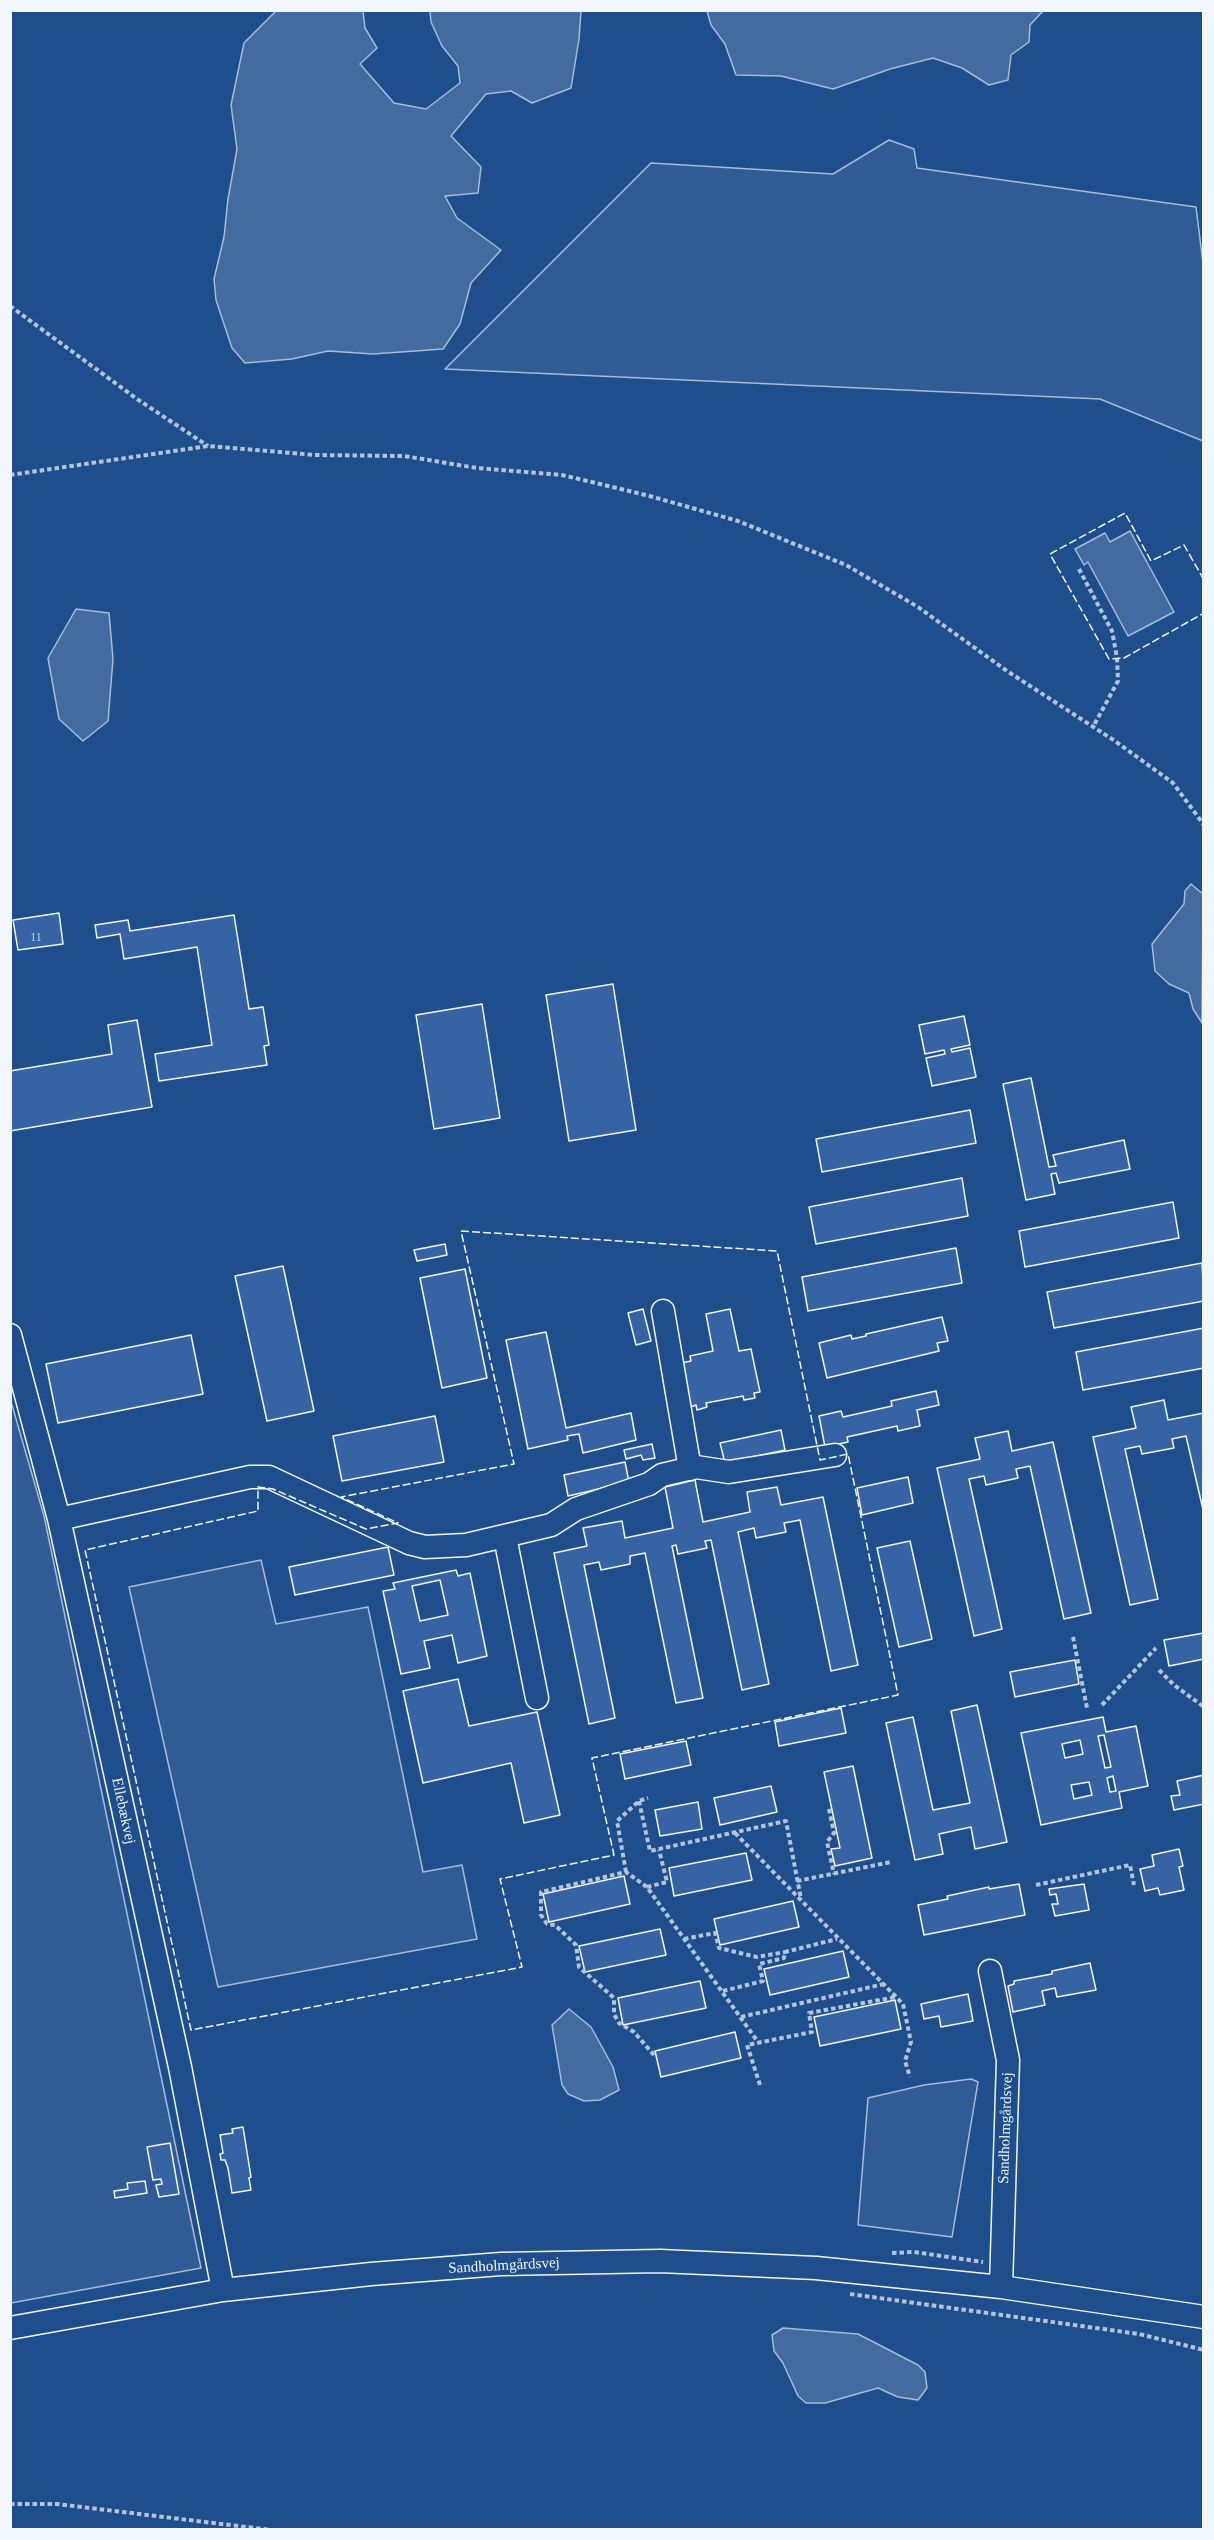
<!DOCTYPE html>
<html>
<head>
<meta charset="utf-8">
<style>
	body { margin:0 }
	#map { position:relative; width:1214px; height:2540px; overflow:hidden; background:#1f4e8c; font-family:Georgia,serif }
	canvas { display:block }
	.frame { position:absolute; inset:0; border:12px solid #f2f6ff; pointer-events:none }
</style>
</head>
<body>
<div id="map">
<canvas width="1214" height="2540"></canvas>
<div class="frame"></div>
</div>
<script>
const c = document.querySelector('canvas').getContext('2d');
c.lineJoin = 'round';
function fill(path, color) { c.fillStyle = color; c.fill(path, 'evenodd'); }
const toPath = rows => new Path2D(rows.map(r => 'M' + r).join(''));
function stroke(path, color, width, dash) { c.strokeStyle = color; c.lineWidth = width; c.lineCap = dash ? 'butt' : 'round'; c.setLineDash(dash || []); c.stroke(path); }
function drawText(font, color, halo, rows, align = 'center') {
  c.font = font + ' Georgia,serif'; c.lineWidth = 4.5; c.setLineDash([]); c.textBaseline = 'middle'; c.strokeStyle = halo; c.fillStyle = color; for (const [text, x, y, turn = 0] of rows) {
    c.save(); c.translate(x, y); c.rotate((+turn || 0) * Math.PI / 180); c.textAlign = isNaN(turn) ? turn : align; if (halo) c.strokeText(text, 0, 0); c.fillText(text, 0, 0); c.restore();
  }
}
const built = toPath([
	[889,140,914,149,917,168,1196,207,1204,271,1203,441,1100,399,445,369,651,163,833,174,889,140],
	[10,1398,44,1516,201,2268,11,2303,10,1398],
	[261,1560,276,1624,368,1607,423,1872,462,1865,477,1939,218,1987,129,1587,261,1560],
	[971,2079,978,2082,952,2237,858,2225,868,2098,924,2085,971,2079]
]);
fill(built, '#305b95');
stroke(built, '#a8bbd7', 1.5);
const water = toPath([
	[277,10,363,11,365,28,377,48,360,64,394,103,426,109,460,83,458,66,442,46,431,22,430,11,581,11,579,39,571,88,532,103,511,91,486,94,451,136,481,167,478,193,445,196,457,218,501,250,471,283,460,324,443,349,373,354,328,351,292,359,245,363,232,348,216,300,214,279,224,237,228,199,237,149,231,105,244,43,277,10],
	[707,11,707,10,1043,11,1030,25,1029,42,1011,55,1008,80,989,85,962,68,933,58,890,69,833,89,781,76,736,75,725,44,711,25,707,11],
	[1130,531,1174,612,1128,636,1088,562,1084,565,1075,549,1105,533,1110,542,1130,531],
	[76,609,109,613,113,659,108,721,83,741,59,719,48,658,76,609],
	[1191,884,1203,894,1202,1023,1193,1009,1189,993,1169,984,1155,971,1152,944,1184,904,1185,891,1191,884],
	[569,2009,591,2027,613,2067,619,2090,600,2100,584,2101,568,2094,562,2085,552,2025,569,2009],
	[783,2328,858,2334,918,2365,925,2372,927,2388,918,2400,898,2397,878,2388,825,2403,806,2403,798,2396,783,2363,774,2351,772,2335,783,2328]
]);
fill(water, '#446ba0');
stroke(water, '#a8bbd7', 1.5);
const building = toPath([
	[59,913,63,944,18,950,13,920,59,913],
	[234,915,249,1009,263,1007,269,1045,264,1046,267,1065,159,1081,155,1054,212,1045,197,947,124,959,120,934,97,938,95,925,128,920,130,931,234,915],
	[613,984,636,1130,569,1141,546,995,613,984],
	[482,1004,500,1118,434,1129,416,1015,482,1004],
	[964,1016,970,1045,951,1049,952,1052,970,1048,976,1077,932,1086,926,1058,945,1054,944,1050,925,1054,919,1025,964,1016],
	[137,1020,152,1107,10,1131,10,1071,112,1054,108,1025,137,1020],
	[1031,1078,1049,1167,1056,1166,1053,1155,1124,1140,1130,1169,1059,1183,1056,1173,1051,1174,1055,1194,1026,1200,1003,1084,1031,1078],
	[970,1110,976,1143,822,1172,816,1139,970,1110],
	[962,1178,968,1216,816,1244,809,1207,962,1178],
	[1173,1202,1179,1238,1025,1267,1019,1231,1173,1202],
	[445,1244,447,1255,417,1261,414,1250,445,1244],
	[956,1248,962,1283,808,1311,802,1277,956,1248],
	[1202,1263,1204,1301,1054,1328,1047,1292,1202,1263],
	[283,1266,314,1411,267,1421,235,1276,283,1266],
	[465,1269,487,1378,442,1388,420,1278,465,1269],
	[643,1309,651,1341,636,1345,628,1313,643,1309],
	[730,1309,739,1351,751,1349,760,1392,754,1393,755,1398,744,1400,743,1396,706,1403,707,1407,697,1410,696,1405,690,1407,681,1363,691,1361,690,1356,713,1351,706,1314,730,1309],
	[942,1317,948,1341,937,1343,939,1351,827,1378,819,1343,851,1335,852,1339,866,1336,866,1334,942,1317],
	[1204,1328,1204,1368,1083,1390,1076,1352,1204,1328],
	[546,1332,566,1428,631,1413,636,1440,583,1453,579,1434,567,1436,568,1440,528,1449,506,1340,546,1332],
	[191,1335,203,1394,58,1423,46,1364,191,1335],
	[936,1391,939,1405,917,1410,920,1426,898,1431,897,1426,847,1437,848,1442,825,1447,819,1416,841,1411,843,1417,892,1406,891,1401,936,1391],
	[1164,1400,1168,1420,1204,1413,1204,1514,1186,1436,1172,1439,1174,1448,1142,1454,1140,1446,1125,1449,1158,1599,1130,1605,1093,1437,1136,1428,1131,1407,1164,1400],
	[435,1416,444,1462,342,1481,333,1436,435,1416],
	[781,1430,785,1450,725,1463,720,1443,781,1430],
	[1008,1431,1012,1451,1053,1442,1091,1613,1064,1619,1030,1466,1016,1469,1018,1478,986,1485,984,1476,969,1479,1002,1629,974,1636,937,1468,980,1459,975,1438,1008,1431],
	[652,1444,655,1458,643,1460,641,1455,626,1459,624,1450,652,1444],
	[625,1462,629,1482,568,1496,564,1475,625,1462],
	[908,1477,913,1503,862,1515,857,1488,908,1477],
	[695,1480,703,1522,750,1512,747,1492,777,1487,781,1505,823,1497,858,1665,831,1671,800,1520,784,1523,786,1532,756,1538,754,1528,738,1532,769,1684,742,1690,711,1540,705,1541,707,1548,678,1554,676,1545,672,1546,703,1698,676,1703,645,1553,630,1556,630,1564,601,1570,599,1562,584,1565,615,1718,589,1724,554,1553,587,1546,583,1528,622,1521,625,1538,673,1528,665,1487,695,1480],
	[910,1541,932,1639,899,1647,877,1548,910,1541],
	[388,1547,394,1575,295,1595,289,1567,388,1547],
	[456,1570,458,1576,470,1573,487,1656,458,1663,452,1635,424,1641,430,1668,401,1674,383,1591,395,1589,393,1583,456,1570],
	[440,1580,448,1615,420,1621,412,1586,440,1580],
	[1204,1633,1204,1659,1169,1666,1164,1640,1204,1633],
	[1075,1660,1079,1684,1015,1697,1010,1672,1075,1660],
	[458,1679,469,1726,537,1712,560,1815,524,1823,511,1763,423,1783,403,1691,458,1679],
	[977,1705,1007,1842,975,1849,971,1827,939,1834,943,1854,915,1860,886,1723,913,1717,933,1810,970,1803,951,1711,977,1705],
	[841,1708,846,1733,779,1746,775,1722,841,1708],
	[1103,1717,1106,1732,1136,1726,1148,1786,1119,1792,1122,1808,1041,1825,1021,1733,1103,1717],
	[1104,1735,1111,1767,1105,1768,1098,1736,1104,1735],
	[1080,1740,1083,1754,1065,1758,1062,1744,1080,1740],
	[1113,1776,1116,1791,1110,1792,1107,1778,1113,1776],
	[1089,1782,1092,1795,1074,1799,1071,1785,1089,1782],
	[686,1741,691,1765,625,1779,620,1754,686,1741],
	[853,1766,872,1858,835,1866,831,1849,840,1848,824,1772,853,1766],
	[1204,1775,1204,1804,1174,1810,1171,1796,1180,1795,1177,1781,1204,1775],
	[771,1786,777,1812,720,1825,714,1798,771,1786],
	[698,1802,702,1829,660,1836,655,1810,698,1802],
	[1179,1849,1183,1866,1179,1867,1184,1890,1160,1895,1158,1888,1145,1891,1140,1869,1154,1866,1152,1855,1179,1849],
	[746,1853,752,1880,674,1896,669,1868,746,1853],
	[624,1876,630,1904,549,1922,543,1894,624,1876],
	[1019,1884,1025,1915,924,1935,918,1905,948,1899,947,1896,989,1887,989,1889,1019,1884],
	[1084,1884,1089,1910,1055,1916,1052,1904,1058,1904,1056,1894,1050,1895,1049,1889,1084,1884],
	[793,1901,799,1927,720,1945,714,1919,793,1901],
	[660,1929,666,1955,585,1972,579,1946,660,1929],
	[843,1951,849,1977,770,1995,764,1969,843,1951],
	[1090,1963,1096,1990,1057,1997,1055,1988,1042,1991,1045,2005,1013,2012,1008,1986,1014,1984,1014,1981,1052,1974,1052,1971,1090,1963],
	[700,1981,706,2008,623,2025,618,1998,700,1981],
	[968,1994,973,2021,941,2027,939,2016,924,2019,921,2004,968,1994],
	[895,2000,901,2029,820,2046,814,2017,895,2000],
	[735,2032,741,2058,661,2077,655,2051,735,2032],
	[243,2127,251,2177,249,2178,251,2190,232,2193,228,2168,225,2160,221,2160,220,2154,223,2153,220,2135,233,2133,232,2129,243,2127],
	[170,2143,179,2194,159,2197,156,2185,162,2184,161,2179,153,2180,147,2147,170,2143],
	[145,2181,147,2193,115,2198,114,2191,128,2189,127,2183,145,2181]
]);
fill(building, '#3563a3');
stroke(building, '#f2f6ff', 1.5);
const minor = toPath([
	[663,1311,690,1469],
	[10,1335,59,1519,180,2067,223,2290],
	[59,1519,250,1477,269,1477,409,1543,425,1547,466,1545,551,1525,576,1509,649,1484,662,1475,696,1467,729,1472,835,1455],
	[505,1537,537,1698],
	[990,1971,1008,2060,1001,2287],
	[10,2328,223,2290,371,2274,501,2264,660,2261,816,2268,1001,2287,1204,2317]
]);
stroke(minor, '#f2f6ff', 25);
stroke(toPath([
	[10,306,137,399,208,446],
	[10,475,208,446,315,455,404,456,477,468,562,475,646,495,738,521,846,565,918,607,1007,671,1115,741,1173,783,1204,825],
	[1079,569,1112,631,1117,658,1118,681,1093,727],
	[1073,1637,1087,1708],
	[1159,1670,1174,1685,1204,1707],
	[1102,1705,1156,1648],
	[639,1801,650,1851,786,1821,801,1899],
	[829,1809,834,1833,827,1842,834,1874],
	[735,1833,903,2004,911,2042,905,2061,910,2077],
	[626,1872,617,1821,639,1801,648,1798],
	[797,1881,891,1862],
	[1036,1885,1130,1865,1134,1885],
	[647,1887,667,1882,659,1850],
	[684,1939,715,1933,719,1948,757,1957,785,1952],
	[723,1991,763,1981,759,1964,784,1958,785,1952,837,1939],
	[741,2017,884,1984],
	[654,2055,634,2032,619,2023,614,2014,614,1998,579,1967,576,1945,555,1925,547,1924,541,1915,541,1892,626,1872,647,1887,758,2042],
	[760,2085,747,2045,812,2032,809,2013,896,1997],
	[892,2253,914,2252,983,2262],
	[850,2294,1139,2334,1204,2350],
	[10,2504,57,2504,271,2530]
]), '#b3c4dc', 4, [4.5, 3]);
stroke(minor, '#1f4e8c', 22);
stroke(toPath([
	[1204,580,1184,545,1151,561,1125,513,1050,554,1109,659,1124,658,1204,613],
	[461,1231,777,1251,820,1460,848,1454,898,1695,592,1758,614,1855,500,1879,522,1967,191,2030,85,1550,258,1511,258,1487,273,1489,366,1529,398,1523,341,1497,514,1464,461,1231]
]), '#f2f6ff', 1.5, [8, 3]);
drawText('12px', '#c3d1e8', null, [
	["11",36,938]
]);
drawText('15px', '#f2f6ff', '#1f4e8c', [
	["Ellebækvej",123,1811,78],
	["Sandholmgårdsvej",1006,2128,-88],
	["Sandholmgårdsvej",504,2266,-3]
]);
</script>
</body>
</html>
